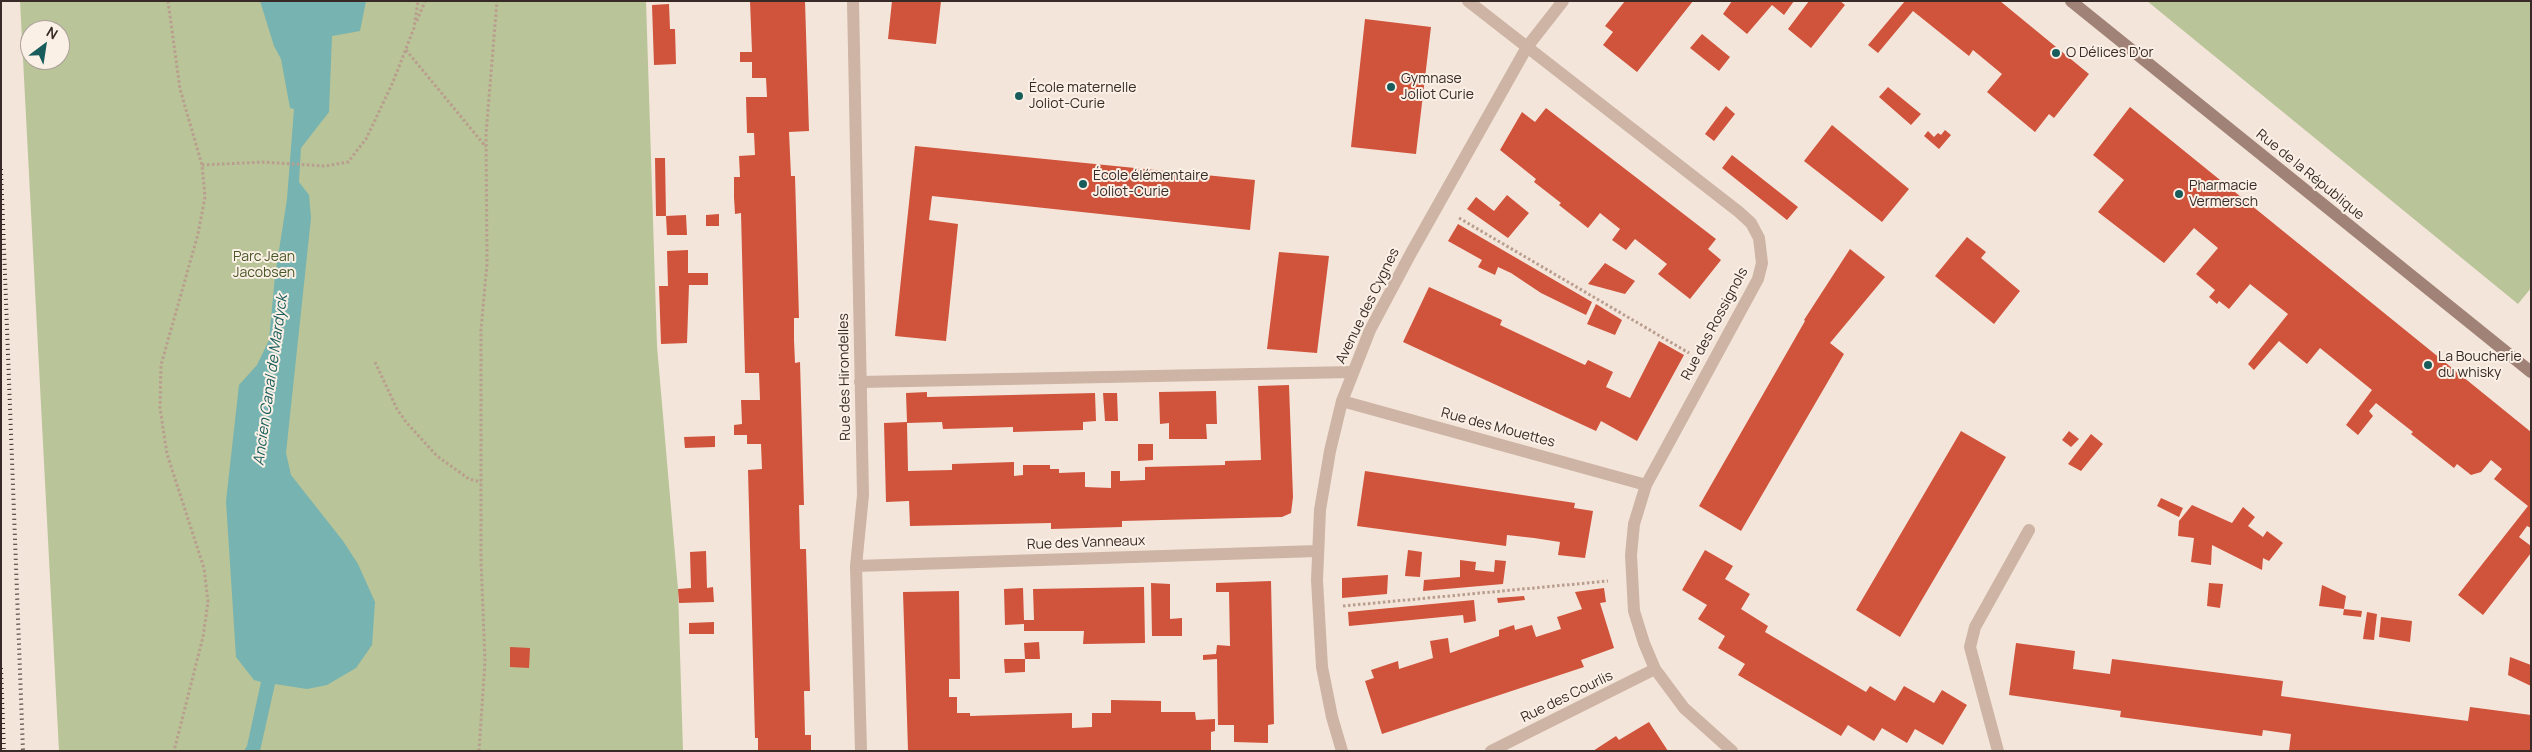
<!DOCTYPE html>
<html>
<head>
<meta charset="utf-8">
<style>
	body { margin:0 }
	#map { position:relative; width:2532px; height:752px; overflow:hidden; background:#f4e5da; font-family:Manrope,sans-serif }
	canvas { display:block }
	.frame { position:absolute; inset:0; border:2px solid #382b27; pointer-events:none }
	.north { position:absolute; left:20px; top:20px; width:50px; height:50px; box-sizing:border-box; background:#fbf0e6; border:1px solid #ada19a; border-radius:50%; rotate:31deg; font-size:14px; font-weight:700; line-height:20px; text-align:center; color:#382b27 }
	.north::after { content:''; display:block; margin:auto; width:18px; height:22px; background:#185d5c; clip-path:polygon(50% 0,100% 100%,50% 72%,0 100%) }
</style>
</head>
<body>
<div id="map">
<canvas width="2532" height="752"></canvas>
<div class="frame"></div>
<div class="north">N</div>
</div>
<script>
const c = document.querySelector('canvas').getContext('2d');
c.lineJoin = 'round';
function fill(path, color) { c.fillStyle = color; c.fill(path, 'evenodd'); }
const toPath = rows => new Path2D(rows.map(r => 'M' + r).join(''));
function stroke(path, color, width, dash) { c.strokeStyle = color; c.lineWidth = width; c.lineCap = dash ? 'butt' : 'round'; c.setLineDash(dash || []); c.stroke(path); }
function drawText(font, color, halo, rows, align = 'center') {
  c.font = font + ' Manrope,sans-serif'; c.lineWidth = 4; c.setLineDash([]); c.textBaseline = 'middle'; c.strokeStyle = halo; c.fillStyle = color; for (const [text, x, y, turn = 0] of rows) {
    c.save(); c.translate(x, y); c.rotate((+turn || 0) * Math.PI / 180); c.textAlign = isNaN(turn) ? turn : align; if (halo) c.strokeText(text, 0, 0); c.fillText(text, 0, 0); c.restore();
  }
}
fill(toPath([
	[20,1,646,1,657,346,678,589,683,751,59,751],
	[30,30,60,30,60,60,30,60],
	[2147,1,2531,1,2531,288,2518,304]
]), '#b9c498');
fill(toPath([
	[260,1,366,1,360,31,332,36,329,112,301,148,299,182,309,195,311,218,286,453,291,475,343,541,358,564,375,602,372,645,356,668,327,685,307,689,275,684,260,751,244,751,247,746,261,682,254,680,236,657,226,501,239,385,257,365,269,340,275,276,287,199,294,109,290,108,281,59,274,46]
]), '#76b3b1');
fill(toPath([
	[750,1,805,1,809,131,789,132,791,176,795,176,799,318,794,318,794,340,795,363,800,362,804,505,799,505,800,549,806,549,810,691,804,691,805,735,811,735,811,751,758,751,758,738,755,738,748,470,762,469,761,444,747,444,747,435,734,435,734,425,742,424,741,400,760,400,759,373,745,373,741,213,735,214,734,197,734,177,740,177,739,156,755,155,754,133,747,133,746,97,767,97,766,78,752,78,752,62,740,62,740,52,752,52],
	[892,1,941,1,936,44,888,39],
	[1625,1,1693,1,1637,72,1603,45,1613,32,1605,26],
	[1732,1,1794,1,1784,15,1772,5,1747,34,1723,14],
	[1809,1,1840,1,1845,5,1811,48,1788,29],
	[1905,1,2000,1,2089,74,2054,118,2049,114,2035,132,1987,92,2002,74,1973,50,1969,56,1913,11,1878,53,1868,45],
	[669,4,670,29,675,29,676,64,654,65,652,5],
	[1365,19,1431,27,1416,154,1351,147],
	[1702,34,1730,57,1719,71,1690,48],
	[1888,87,1921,114,1911,125,1879,97],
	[1726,106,1735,114,1714,141,1705,134],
	[2130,107,2531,432,2531,528,2527,526,2519,537,2531,546,2531,553,2483,615,2458,595,2528,506,2494,479,2502,469,2491,460,2481,472,2471,475,2457,464,2454,468,2411,434,2413,432,2376,403,2369,411,2373,416,2358,435,2346,425,2372,390,2320,348,2307,364,2279,341,2254,370,2248,364,2288,314,2250,284,2229,309,2219,301,2217,304,2209,297,2215,290,2196,274,2218,248,2194,228,2164,263,2098,212,2124,180,2093,155],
	[1546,108,1716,239,1708,249,1721,260,1690,299,1658,274,1667,264,1635,239,1626,250,1612,240,1620,229,1600,213,1588,228,1559,205,1561,203,1534,182,1536,179,1500,150,1522,112,1535,122],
	[1832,125,1909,189,1882,222,1804,161],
	[1945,130,1951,135,1939,149,1924,136,1928,131,1934,137,1938,133,1941,135],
	[915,146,1255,180,1250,230,932,196,929,220,958,224,946,341,895,336],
	[1732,155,1798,207,1787,220,1722,168],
	[655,158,665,158,666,216,656,216],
	[1507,195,1529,213,1508,238,1467,209,1476,197,1494,211],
	[719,214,719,226,706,226,706,215],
	[686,215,687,235,667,235,666,216],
	[1458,224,1592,302,1586,315,1541,293,1511,273,1498,267,1495,275,1478,267,1482,260,1448,241],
	[1967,237,1986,252,1981,258,2020,291,1994,324,1935,276],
	[1850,249,1885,277,1830,343,1844,354,1741,531,1699,506,1805,321,1804,320],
	[688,250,688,273,708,273,708,285,689,285,687,343,661,344,659,286,668,286,667,251],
	[1279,252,1329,256,1317,353,1267,349],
	[1605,263,1635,281,1625,294,1588,284],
	[1429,287,1502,320,1500,325,1585,365,1588,360,1613,372,1606,387,1630,398,1659,341,1684,355,1637,441,1601,421,1596,431,1403,342],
	[1596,304,1622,320,1615,335,1587,324],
	[1289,385,1293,497,1291,513,1282,517,1122,521,1122,527,1051,529,1051,523,910,526,909,501,886,502,884,423,907,422,906,393,927,392,927,397,1095,393,1096,421,1083,422,1083,430,1013,432,1013,427,943,429,942,422,907,423,908,471,952,470,952,464,1014,462,1014,476,1023,475,1023,465,1050,465,1050,469,1059,469,1059,473,1085,472,1085,487,1111,488,1111,471,1120,471,1120,481,1145,480,1145,467,1225,465,1225,461,1261,460,1258,386],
	[1216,391,1217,424,1206,424,1207,439,1169,439,1169,423,1160,424,1159,392],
	[1103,393,1117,393,1118,421,1105,421],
	[1961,431,2006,457,1900,637,1856,610],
	[2069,431,2079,439,2071,447,2062,440],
	[2091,434,2103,444,2081,471,2068,464],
	[715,436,715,447,685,448,684,437],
	[1138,444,1153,444,1153,460,1138,461],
	[1365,471,1575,503,1574,508,1593,511,1585,558,1558,555,1560,542,1534,538,1507,535,1506,546,1357,526],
	[2161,498,2183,508,2179,517,2157,506],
	[2192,505,2232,523,2243,507,2255,517,2248,526,2263,537,2267,531,2283,543,2269,561,2263,558,2262,570,2212,545,2211,565,2191,562,2194,538,2178,536,2179,521],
	[1408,550,1422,552,1420,577,1405,576],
	[1705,550,1733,566,1725,579,1750,594,1741,609,1768,626,1765,632,1866,692,1870,686,1895,701,1904,686,1934,703,1942,690,1967,705,1943,745,1915,729,1907,743,1882,728,1874,741,1848,725,1841,736,1738,675,1745,664,1718,648,1725,636,1698,619,1707,605,1682,590],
	[706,551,707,588,713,587,714,602,679,603,678,589,691,588,690,552],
	[1460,560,1476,562,1475,570,1494,572,1495,560,1506,561,1503,584,1423,591,1424,580,1460,577],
	[1388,575,1387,594,1342,598,1342,578],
	[1271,581,1274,724,1268,725,1268,743,1234,742,1234,725,1218,725,1217,659,1203,660,1203,655,1216,654,1217,645,1230,646,1229,592,1216,592,1216,583],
	[1151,583,1170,584,1170,619,1182,618,1182,636,1152,636],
	[2209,583,2223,584,2220,608,2207,606],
	[2322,585,2346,596,2344,609,2319,606],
	[1144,587,1145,643,1083,644,1084,631,1024,631,1024,624,1005,625,1004,589,1023,588,1024,620,1034,620,1033,589],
	[1604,588,1606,602,1600,603,1614,648,1581,660,1584,667,1382,734,1365,681,1374,678,1371,670,1398,661,1399,669,1433,658,1430,641,1448,638,1450,653,1499,636,1499,630,1514,625,1515,630,1532,625,1536,637,1561,629,1557,617,1582,609,1575,592],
	[959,591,960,679,949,679,949,697,957,697,957,713,970,713,970,716,1072,713,1072,728,1092,727,1092,713,1111,713,1111,700,1161,701,1161,712,1195,712,1196,720,1215,719,1215,731,1211,732,1211,751,908,750,903,592],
	[1524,596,1525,600,1498,603,1497,598],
	[1474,600,1476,621,1464,623,1463,615,1349,626,1348,612],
	[2344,609,2362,611,2361,617,2343,615],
	[2367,612,2377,614,2374,640,2363,639],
	[2381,617,2412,621,2410,642,2379,637],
	[714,622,714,634,689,634,689,623],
	[1039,642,1040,659,1025,659,1025,672,1005,673,1004,659,1025,659,1024,643],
	[2016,643,2075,651,2073,669,2110,674,2112,659,2283,681,2281,696,2367,708,2468,721,2470,707,2531,715,2531,751,2289,751,2291,734,2263,730,2262,736,2120,717,2121,711,2009,695],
	[510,647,530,648,529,668,510,667],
	[2510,657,2531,665,2531,686,2508,675],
	[1649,722,1668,751,1593,751,1616,736,1619,740]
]), '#d0533b');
stroke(toPath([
	[168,1,180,89,202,165,205,197,198,234,161,365,160,408,167,454,204,568,208,602,203,637,174,751],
	[417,21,425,1],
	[406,50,486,147],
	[202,165,262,162,325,166,348,162,366,139,393,82,414,28,418,1],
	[1459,218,1689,353],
	[375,362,397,409,406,422,437,456,469,479,481,482],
	[1343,606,1608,581],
	[479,751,485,661,481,560,481,329,487,264,486,134,497,1]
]), '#b99d8e', 3, [2.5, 2.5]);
stroke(toPath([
	[860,382,1352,372],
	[1998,751,1970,647,1975,627,2029,530]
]), '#cdb4a4', 12);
stroke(toPath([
	[853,1,863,495,856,566,861,751],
	[1468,1,1739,212,1751,223,1759,238,1762,263,1758,279,1646,485,1634,524,1631,555,1634,611,1644,643,1655,669,1684,708,1732,751],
	[1342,401,1646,485],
	[856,566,1317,551],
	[1342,751,1332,717,1322,667,1317,580,1320,510,1330,451,1342,401,1370,330,1411,253,1527,47,1563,1],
	[1491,751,1655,669]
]), '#cdb4a4', 12);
stroke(toPath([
	[2071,1,2531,372]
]), '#a18276', 12);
stroke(toPath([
	[1,169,23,751],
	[1,668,4,751]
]), '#382b27', 4, [1, 4]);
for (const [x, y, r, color] of [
	[2056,53,5,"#185d5c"],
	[1391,87,5,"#185d5c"],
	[1019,96,5,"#185d5c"],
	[1083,184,5,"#185d5c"],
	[2179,194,5,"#185d5c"],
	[2428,365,5,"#185d5c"]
]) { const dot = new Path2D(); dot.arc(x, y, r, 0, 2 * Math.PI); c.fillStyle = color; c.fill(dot); stroke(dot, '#fbf0e6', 2); }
drawText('14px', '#382b27', '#fbf0e6', [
	["O Délices D'or",2066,53],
	["Gymnase",1401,79],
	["Joliot Curie",1401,95],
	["École maternelle",1029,88],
	["Joliot-Curie",1029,104],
	["École élémentaire",1093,176],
	["Joliot-Curie",1093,192],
	["Pharmacie",2189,186],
	["Vermersch",2189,202],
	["La Boucherie",2438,357],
	["du whisky",2438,373]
], 'left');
drawText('14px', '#382b27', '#fbf0e6', [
	["Rue de la République",2310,175,39],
	["Avenue des Cygnes",1368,306,-64],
	["Rue des Rossignols",1715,324,-62],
	["Rue des Hirondelles",845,377,-91],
	["Rue des Mouettes",1498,428,15],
	["Rue des Vanneaux",1086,543,-2],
	["Rue des Courlis",1567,697,-26]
]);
drawText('14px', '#4a5828', '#fbf0e6', [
	["Parc Jean",264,257],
	["Jacobsen",264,273]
]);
drawText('italic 15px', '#185d5c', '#fbf0e6', [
	["Ancien Canal de Mardyck",271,380,-82]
]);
</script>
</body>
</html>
